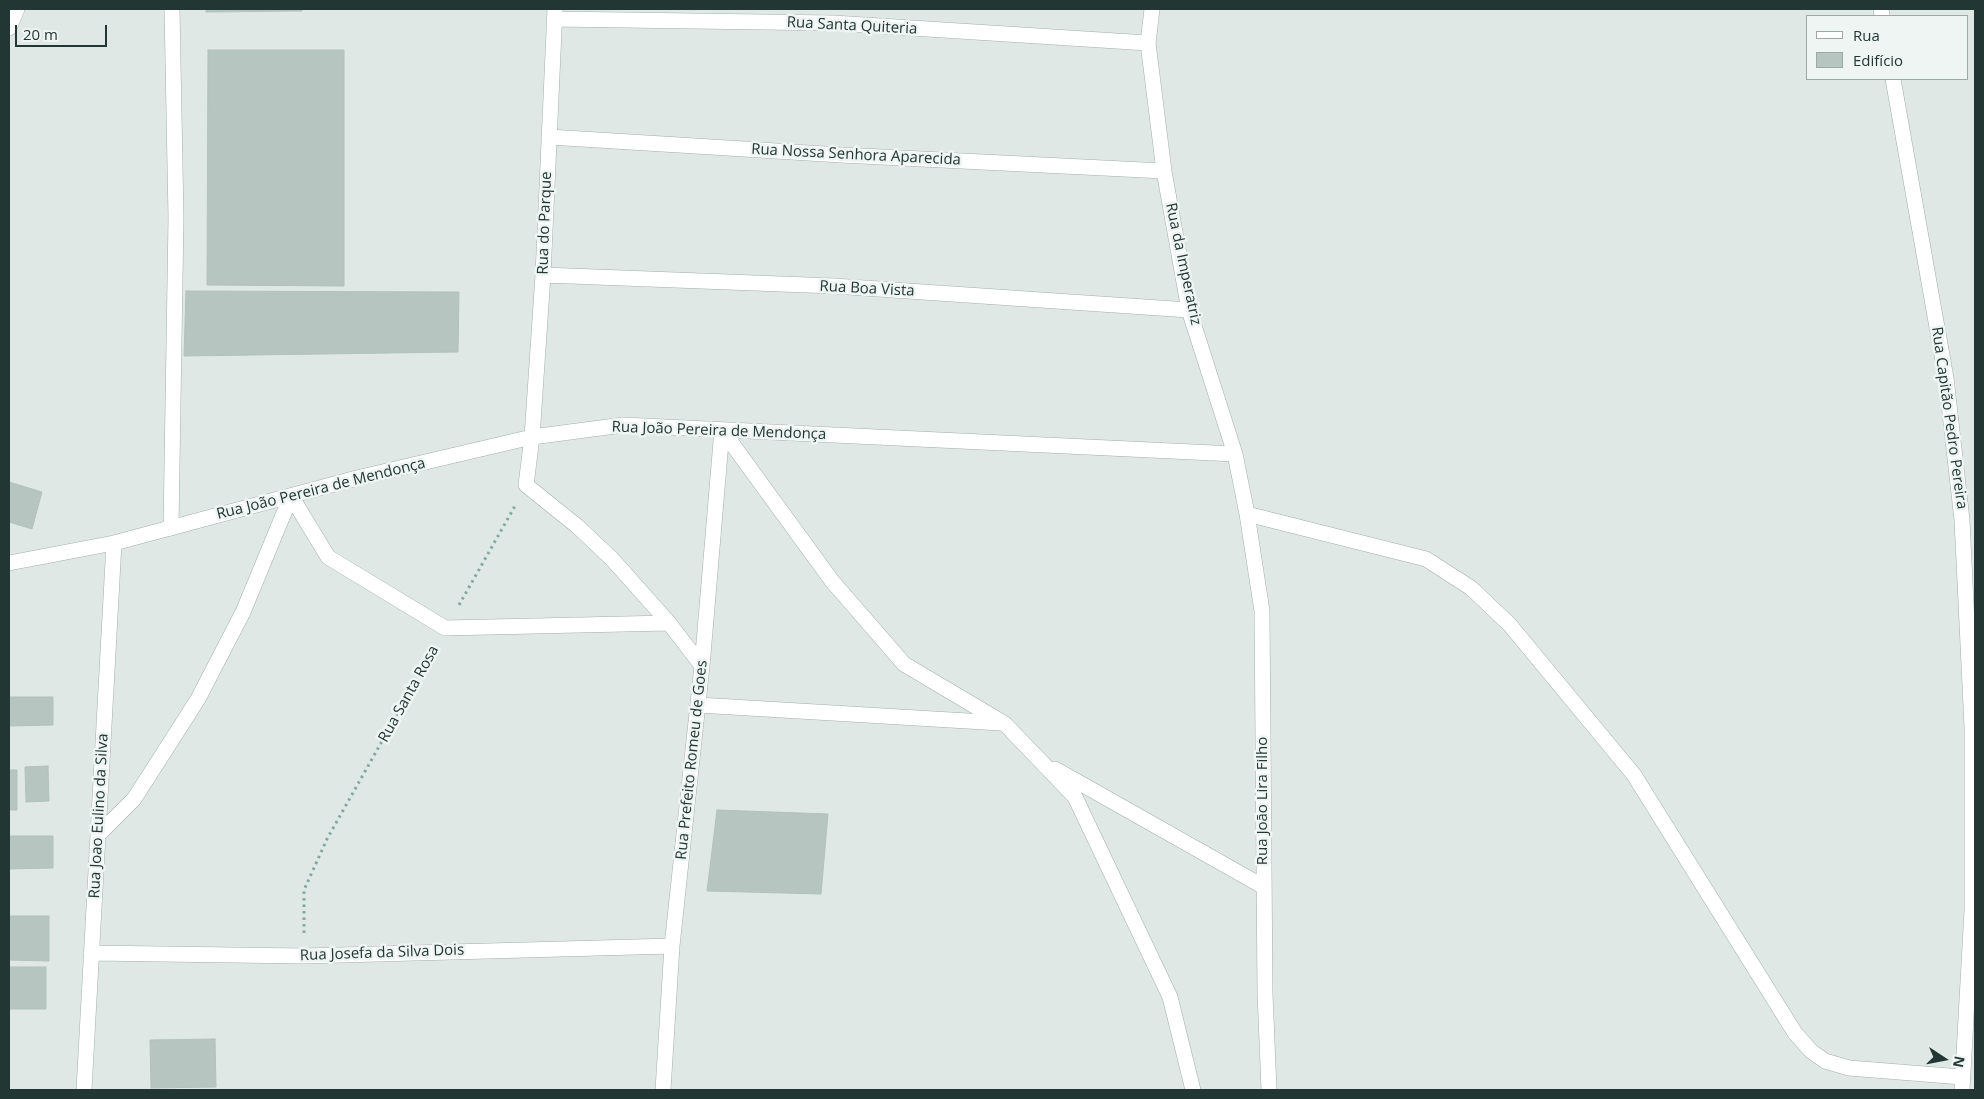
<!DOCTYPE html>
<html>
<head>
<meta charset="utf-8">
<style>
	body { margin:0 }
	#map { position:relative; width:1984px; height:1099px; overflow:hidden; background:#dfe8e5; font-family:"Open Sans",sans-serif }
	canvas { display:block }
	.frame { position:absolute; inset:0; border:10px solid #223633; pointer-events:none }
	.legend { position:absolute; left:1806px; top:15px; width:162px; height:65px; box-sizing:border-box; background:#eef5f3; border:1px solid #9ca9a6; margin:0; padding:6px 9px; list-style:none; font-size:15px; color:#223633 }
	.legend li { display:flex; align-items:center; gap:10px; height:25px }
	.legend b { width:25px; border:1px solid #9ca9a6 }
	.north { position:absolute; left:1919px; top:1034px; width:50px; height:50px; -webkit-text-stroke:4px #eef5f3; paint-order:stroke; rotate:101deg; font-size:14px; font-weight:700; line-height:20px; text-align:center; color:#223633 }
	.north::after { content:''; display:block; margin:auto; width:18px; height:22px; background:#223633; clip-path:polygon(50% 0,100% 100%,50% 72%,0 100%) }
	.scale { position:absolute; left:15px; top:25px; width:92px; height:22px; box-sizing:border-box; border:2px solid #223633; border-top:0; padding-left:6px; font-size:15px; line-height:18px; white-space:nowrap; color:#223633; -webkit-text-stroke:4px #eef5f3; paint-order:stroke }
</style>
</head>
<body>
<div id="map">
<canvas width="1984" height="1099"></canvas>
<div class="frame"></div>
<ul class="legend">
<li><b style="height:6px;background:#fff"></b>Rua</li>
<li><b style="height:14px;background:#b7c5c1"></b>Edifício</li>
</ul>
<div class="north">N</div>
<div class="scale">20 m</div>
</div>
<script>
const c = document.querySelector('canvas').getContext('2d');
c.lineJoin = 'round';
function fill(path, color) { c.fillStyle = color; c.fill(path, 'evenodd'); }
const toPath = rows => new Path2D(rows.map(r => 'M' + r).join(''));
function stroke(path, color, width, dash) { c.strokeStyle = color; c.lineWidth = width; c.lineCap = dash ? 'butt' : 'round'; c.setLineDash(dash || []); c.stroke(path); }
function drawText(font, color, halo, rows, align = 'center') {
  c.font = font + ' "Open Sans",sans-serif'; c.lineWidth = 5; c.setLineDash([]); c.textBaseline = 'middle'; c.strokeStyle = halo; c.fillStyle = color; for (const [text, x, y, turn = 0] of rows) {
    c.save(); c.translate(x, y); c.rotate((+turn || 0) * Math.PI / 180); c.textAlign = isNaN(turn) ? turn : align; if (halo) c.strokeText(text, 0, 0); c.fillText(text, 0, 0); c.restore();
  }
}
const building = toPath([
	[206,9,302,9,302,11,206,12,206,9],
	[208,50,344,50,344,286,207,285,208,50],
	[186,291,459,292,458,352,184,356,186,291],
	[9,482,42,492,32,529,9,522,9,482],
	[9,697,53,697,53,725,9,726,9,697],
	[48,766,49,801,26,802,25,767,48,766],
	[9,770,17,770,17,810,9,810,9,770],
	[717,810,828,814,821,894,707,891,717,810],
	[9,836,53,836,53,868,9,869,9,836],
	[9,916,49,916,49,961,9,960,9,916],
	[9,967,46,967,46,1009,9,1009,9,967],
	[215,1039,216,1087,151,1088,150,1040,215,1039]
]);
fill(building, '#b7c5c1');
stroke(building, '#b2c1bd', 1);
const service = toPath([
	[9,28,17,9],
	[171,528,176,218,172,9]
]);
const minor = toPath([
	[555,9,543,275,532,437,526,485,577,526,612,559,669,623,702,666],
	[1152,9,1148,43,1164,171,1189,310,1235,454,1247,514,1262,611,1265,993,1269,1090],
	[554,19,833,23,1148,43],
	[549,137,841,155,1164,171],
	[543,275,834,286,1189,310],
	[722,430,832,581,904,664,1005,724,1075,797,1170,997,1193,1090],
	[291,496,328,557,445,628,669,623],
	[1247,514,1426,559,1471,588,1510,625,1634,775,1795,1033,1811,1051,1825,1061,1849,1068,1962,1077],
	[9,563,114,543,357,478,532,437,623,425,1235,454],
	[698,705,1001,723],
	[1055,769,1264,887],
	[98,835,134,799,198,699,243,612,291,496],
	[91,953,304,956,672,946],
	[84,1090,114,543],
	[663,1090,672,946,702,666,722,430]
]);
const tertiary = toPath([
	[1881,9,1882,16],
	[1893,79,1946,378,1962,520,1972,727,1972,910,1962,1090]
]);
stroke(service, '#a3afac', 16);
stroke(minor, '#a3afac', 16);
stroke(tertiary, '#a3afac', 16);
stroke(toPath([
	[459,605,515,506],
	[304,933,304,890,327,839,435,647]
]), '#82a8a2', 3, [2.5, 4]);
stroke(service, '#fff', 15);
stroke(minor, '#fff', 15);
stroke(tertiary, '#fff', 15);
drawText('15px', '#223633', '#eef5f3', [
	["Rua Santa Quiteria",852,26,3],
	["Rua Nossa Senhora Aparecida",856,155,3],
	["Rua do Parque",545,223,-88],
	["Rua da Imperatriz",1183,264,78],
	["Rua Boa Vista",867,289,3],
	["Rua Capitão Pedro Pereira",1949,418,82],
	["Rua João Pereira de Mendonça",719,431,2],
	["Rua João Pereira de Mendonça",321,489,-14],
	["Rua Santa Rosa",409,694,-61],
	["Rua Prefeito Romeu de Goes",692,760,-84],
	["Rua João Lira Filho",1263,801,-90],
	["Rua Joao Eulino da Silva",99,816,-87],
	["Rua Josefa da Silva Dois",382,953,-2]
]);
</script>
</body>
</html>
